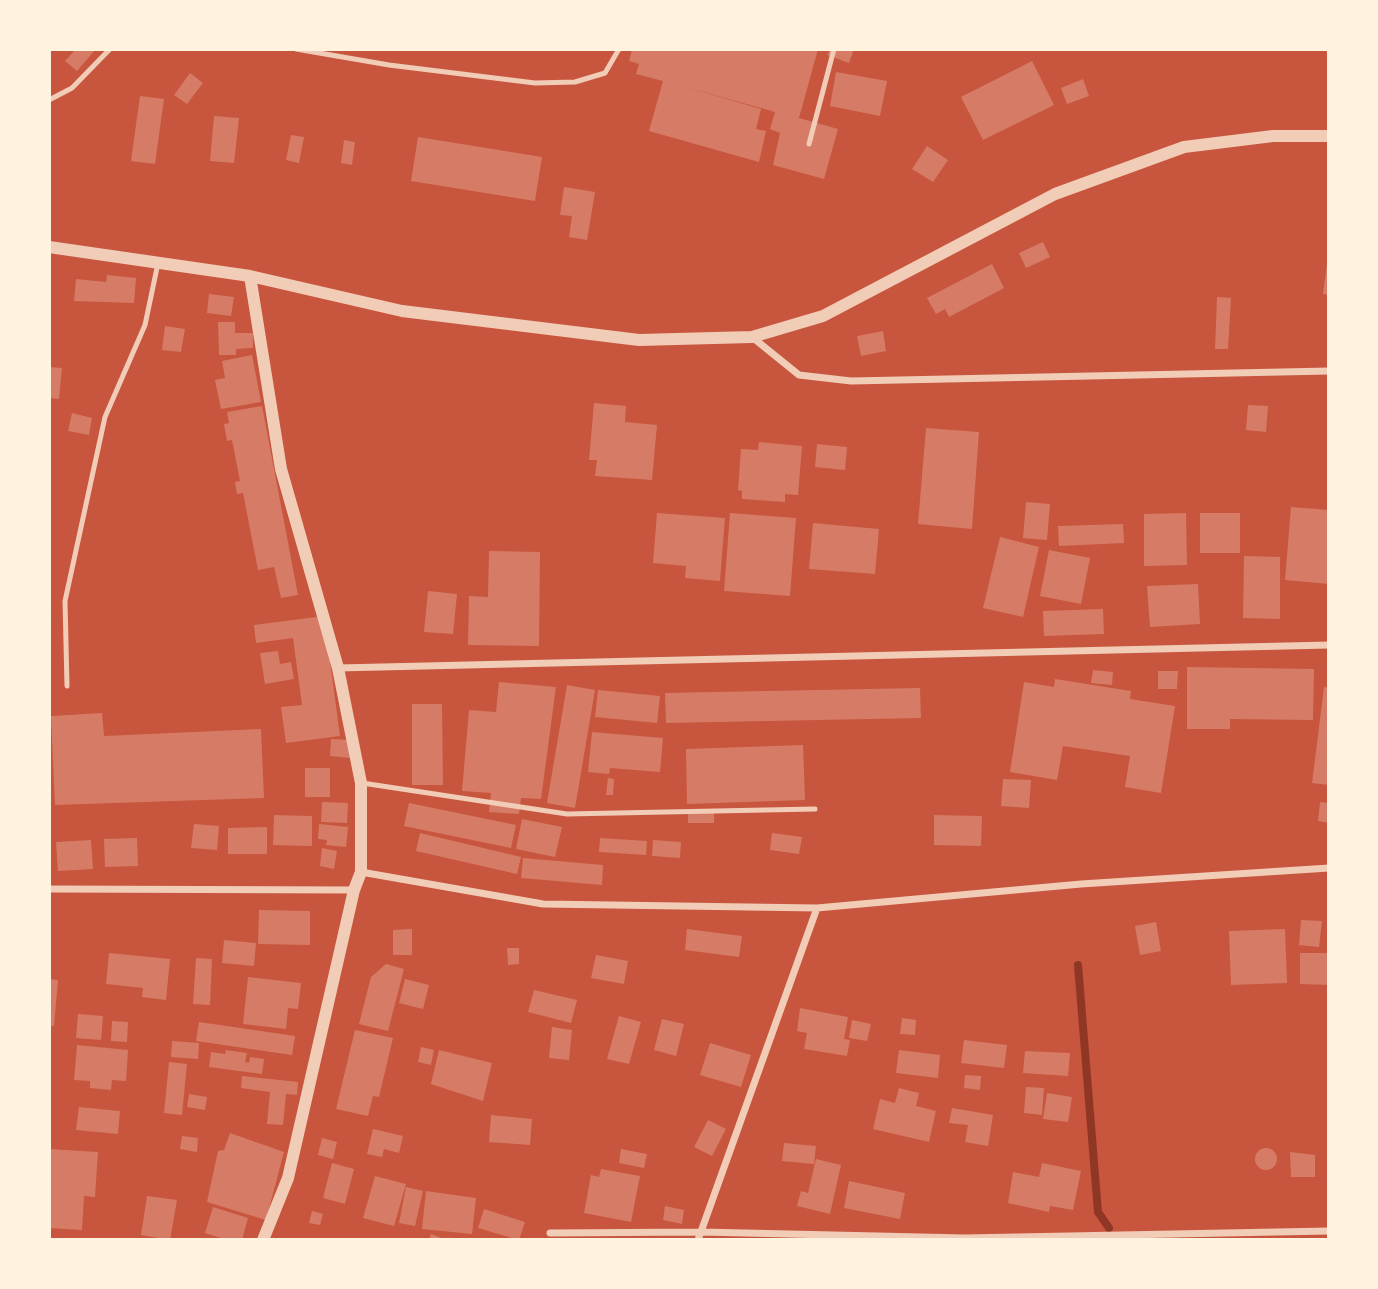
<!DOCTYPE html>
<html>
<head>
<meta charset="utf-8">
<style>
	body { margin:0 }
	#map { position:relative; width:1378px; height:1289px; overflow:hidden; background:#c8553d; font-family:Literata,serif }
	canvas { display:block }
	.frame { position:absolute; inset:0; border:51px solid #fff3e0; pointer-events:none }
</style>
</head>
<body>
<div id="map">
<canvas width="1378" height="1289"></canvas>
<div class="frame"></div>
</div>
<script>
const c = document.querySelector('canvas').getContext('2d');
c.lineJoin = 'round';
const toPath = rows => new Path2D(rows.map(r => 'M' + r).join(''));
function stroke(path, color, width, dash) { c.strokeStyle = color; c.lineWidth = width; c.lineCap = dash ? 'butt' : 'round'; c.setLineDash(dash || []); c.stroke(path); }
function fill(path, color) { c.fillStyle = color; c.fill(path, 'evenodd'); }
stroke(toPath([
	[1078,965,1098,1212,1109,1228]
]), '#8f3625', 8);
fill(toPath([
	[76,49,96,49,77,71,65,61],
	[632,49,818,49,799,118,838,129,824,179,773,165,780,133,770,129,775,112,682,86,761,109,756,129,766,131,759,162,649,131,663,81,636,74,639,64,629,61],
	[830,49,854,49,849,63,827,55],
	[1032,61,1054,105,983,140,961,97],
	[836,72,887,81,880,116,830,106],
	[190,73,203,83,187,104,174,95],
	[1083,79,1089,96,1067,104,1061,88],
	[140,96,164,99,155,164,131,161],
	[214,116,239,118,234,163,210,161],
	[291,135,304,137,299,163,286,160],
	[418,137,542,157,535,201,411,181],
	[344,140,355,142,352,165,341,163],
	[927,146,948,160,933,182,912,169],
	[564,187,595,192,587,240,569,237,572,216,560,215],
	[1043,242,1050,257,1026,268,1019,253],
	[992,264,1004,288,949,317,945,309,936,314,927,298],
	[1327,264,1329,264,1329,295,1323,294],
	[107,275,136,278,134,303,74,301,76,279,106,282],
	[209,294,234,297,231,316,207,313],
	[1217,297,1231,298,1228,349,1215,349],
	[218,322,235,322,235,333,253,333,253,348,236,349,236,355,219,355],
	[165,326,185,329,181,352,162,350],
	[883,331,886,351,861,356,857,336],
	[252,355,261,402,221,409,215,380,225,378,222,361],
	[49,367,62,368,59,399,49,398],
	[594,403,626,406,625,422,657,425,652,480,595,476,597,460,589,460],
	[1248,405,1268,406,1266,432,1246,430],
	[262,406,298,595,281,598,274,567,258,570,243,493,237,494,235,482,240,481,232,440,227,441,224,424,229,423,227,412],
	[72,413,92,418,89,435,68,431],
	[926,428,979,432,972,529,918,524],
	[759,442,802,446,798,495,785,494,785,502,742,499,742,491,738,490,741,449,758,450],
	[817,444,847,447,845,470,815,467],
	[1026,502,1050,504,1047,540,1023,538],
	[1291,507,1329,510,1329,584,1285,580],
	[657,513,725,518,720,581,685,578,686,566,653,563],
	[730,513,796,518,790,596,724,591],
	[1186,513,1187,565,1144,566,1144,514],
	[1200,513,1240,513,1240,553,1200,553],
	[813,523,879,529,875,574,809,569],
	[1123,524,1124,543,1059,546,1058,526],
	[1000,537,1039,547,1023,617,983,608],
	[1049,550,1090,558,1081,604,1040,596],
	[489,551,540,552,539,646,468,645,469,596,488,597],
	[1244,556,1280,557,1280,619,1243,618],
	[1198,584,1200,624,1150,627,1147,586],
	[428,591,457,594,453,634,424,632],
	[1103,609,1104,634,1044,636,1043,611],
	[324,616,340,736,286,743,281,707,302,705,293,638,256,643,254,625],
	[278,651,280,664,291,662,294,679,265,684,260,653],
	[1187,667,1314,669,1313,720,1230,719,1230,729,1187,729],
	[1093,670,1113,672,1112,685,1091,683],
	[1158,671,1178,671,1177,689,1158,689],
	[1055,679,1131,691,1130,699,1175,706,1161,793,1125,787,1130,756,1063,746,1057,780,1010,772,1024,682,1054,687],
	[499,682,556,687,541,799,521,798,519,814,489,812,491,793,462,791,469,710,496,712],
	[567,685,595,690,575,808,547,803],
	[1324,687,1329,688,1329,785,1312,783],
	[920,688,921,718,666,723,665,693],
	[598,690,660,696,657,723,595,717],
	[412,704,442,704,443,785,412,785],
	[102,713,104,736,261,729,264,798,55,805,51,716],
	[592,732,663,738,660,772,610,768,609,774,588,772],
	[331,739,351,740,350,758,330,756],
	[803,745,805,800,687,804,686,749],
	[305,768,330,768,330,797,305,797],
	[608,778,614,779,613,795,606,795],
	[1003,779,1031,780,1029,808,1001,806],
	[322,802,348,803,347,823,321,822],
	[1320,802,1329,803,1329,823,1318,821],
	[409,803,516,825,511,848,404,826],
	[688,813,714,813,714,823,688,823],
	[274,815,312,816,312,846,273,845],
	[934,815,982,816,981,846,934,845],
	[522,819,562,827,555,857,516,849],
	[194,824,219,826,217,850,191,848],
	[319,824,348,827,346,847,326,845,327,840,318,839],
	[267,827,267,854,228,854,228,828],
	[420,833,521,857,517,874,416,851],
	[772,833,802,837,799,854,770,850],
	[137,838,138,866,105,867,104,839],
	[600,838,647,841,646,855,599,852],
	[91,840,93,869,58,871,56,842],
	[653,840,681,842,680,858,652,856],
	[322,848,337,851,334,869,320,866],
	[523,858,603,865,602,885,521,878],
	[259,910,310,911,310,945,258,944],
	[1301,920,1322,921,1319,947,1299,945],
	[1156,922,1161,951,1140,955,1135,926],
	[412,929,412,955,393,955,393,930],
	[687,929,742,936,739,957,685,950],
	[1285,929,1287,983,1231,985,1229,931],
	[224,940,256,943,254,966,222,963],
	[507,948,519,948,519,964,508,965],
	[109,953,170,959,166,1000,142,997,143,988,106,984],
	[1300,953,1329,953,1329,985,1300,984],
	[596,955,628,961,624,984,591,978],
	[196,958,212,959,210,1005,193,1004],
	[386,964,404,969,388,1031,359,1024,371,977],
	[248,977,301,983,298,1009,288,1008,286,1029,243,1024],
	[49,979,58,980,54,1026,49,1026],
	[405,979,429,985,423,1009,399,1003],
	[534,990,577,1000,571,1023,528,1012],
	[800,1008,848,1017,844,1039,850,1040,847,1056,804,1049,807,1033,797,1031],
	[78,1014,103,1016,101,1040,76,1038],
	[619,1016,641,1022,629,1064,607,1059],
	[902,1018,916,1020,915,1035,900,1034],
	[662,1019,684,1024,676,1056,654,1050],
	[852,1020,871,1024,867,1041,849,1038],
	[112,1021,128,1022,127,1042,111,1041],
	[199,1022,295,1036,292,1055,196,1041],
	[552,1027,572,1030,569,1060,549,1058],
	[355,1030,393,1038,379,1097,373,1096,368,1116,336,1109],
	[964,1040,1007,1045,1004,1068,961,1063],
	[172,1041,199,1043,198,1059,171,1057],
	[710,1043,751,1055,741,1087,700,1075],
	[77,1045,128,1050,126,1081,112,1080,111,1090,90,1088,90,1081,74,1080],
	[421,1047,434,1050,431,1065,418,1062],
	[226,1050,247,1053,245,1062,249,1063,250,1057,264,1059,262,1074,209,1067,211,1052,225,1054],
	[439,1050,492,1063,483,1101,431,1084],
	[899,1050,940,1055,938,1078,896,1073],
	[1025,1051,1070,1053,1068,1076,1023,1073],
	[169,1062,187,1064,182,1115,164,1113],
	[965,1075,981,1076,980,1090,964,1088],
	[242,1076,298,1082,297,1095,286,1094,283,1125,267,1124,270,1092,241,1088],
	[1026,1087,1044,1088,1042,1115,1024,1113],
	[899,1088,919,1093,916,1106,936,1111,929,1142,873,1129,880,1099,895,1103],
	[1047,1093,1072,1097,1068,1122,1043,1119],
	[189,1094,207,1097,205,1110,187,1107],
	[79,1107,120,1111,118,1134,76,1130],
	[952,1108,993,1115,988,1146,965,1142,968,1125,949,1123],
	[491,1115,532,1119,530,1145,489,1142],
	[708,1120,726,1129,712,1156,694,1147],
	[373,1129,403,1136,399,1153,384,1149,382,1157,367,1154],
	[230,1133,284,1152,266,1220,207,1202,218,1151,224,1150],
	[182,1136,198,1138,197,1152,180,1149],
	[322,1138,337,1142,333,1159,318,1155],
	[784,1143,816,1146,814,1164,782,1161],
	'1255 1159a11 11 0 1 1 22 0a11 11 0 1 1-22 0Z',
	[49,1149,98,1152,95,1197,84,1196,82,1230,49,1228],
	[621,1149,647,1154,644,1168,619,1163],
	[1290,1152,1315,1155,1315,1177,1291,1177],
	[816,1159,841,1165,830,1214,797,1206,801,1191,808,1193],
	[332,1163,354,1169,345,1204,323,1198],
	[1042,1163,1081,1171,1073,1210,1050,1206,1049,1212,1008,1203,1013,1172,1039,1177],
	[601,1169,640,1176,631,1222,584,1213,591,1175,599,1177],
	[375,1176,406,1184,394,1226,363,1218],
	[849,1181,905,1193,900,1219,844,1208],
	[406,1187,423,1191,415,1226,399,1223],
	[426,1191,476,1198,472,1234,422,1229],
	[147,1196,177,1200,170,1240,141,1235],
	[665,1206,684,1210,682,1224,663,1220],
	[213,1207,248,1218,242,1240,227,1240,205,1233],
	[484,1209,525,1222,519,1240,478,1228],
	[312,1211,323,1214,320,1225,309,1223],
	[431,1234,447,1240,429,1240]
]), '#d67c66');
stroke(toPath([
	[296,49,389,65,535,83,575,82,605,73,619,49],
	[49,100,72,88,110,49],
	[809,144,834,49],
	[67,686,65,601,105,417,145,325,158,263],
	[362,783,567,814,815,809]
]), '#f1ccb7', 5);
stroke(toPath([
	[752,337,799,375,851,381,1329,371],
	[338,668,1329,645],
	[361,872,543,904,817,908,1081,884,1329,868],
	[49,889,354,890],
	[550,1233,701,1232,965,1238,1329,1231],
	[698,1240,817,908]
]), '#f1ccb7', 7);
stroke(toPath([
	[49,247,250,276,402,311,639,340,752,337,823,316,1055,194,1184,147,1273,136,1329,136],
	[250,276,281,469,338,668,361,783,361,872,354,890,288,1178,263,1240]
]), '#f1ccb7', 12);
</script>
</body>
</html>
